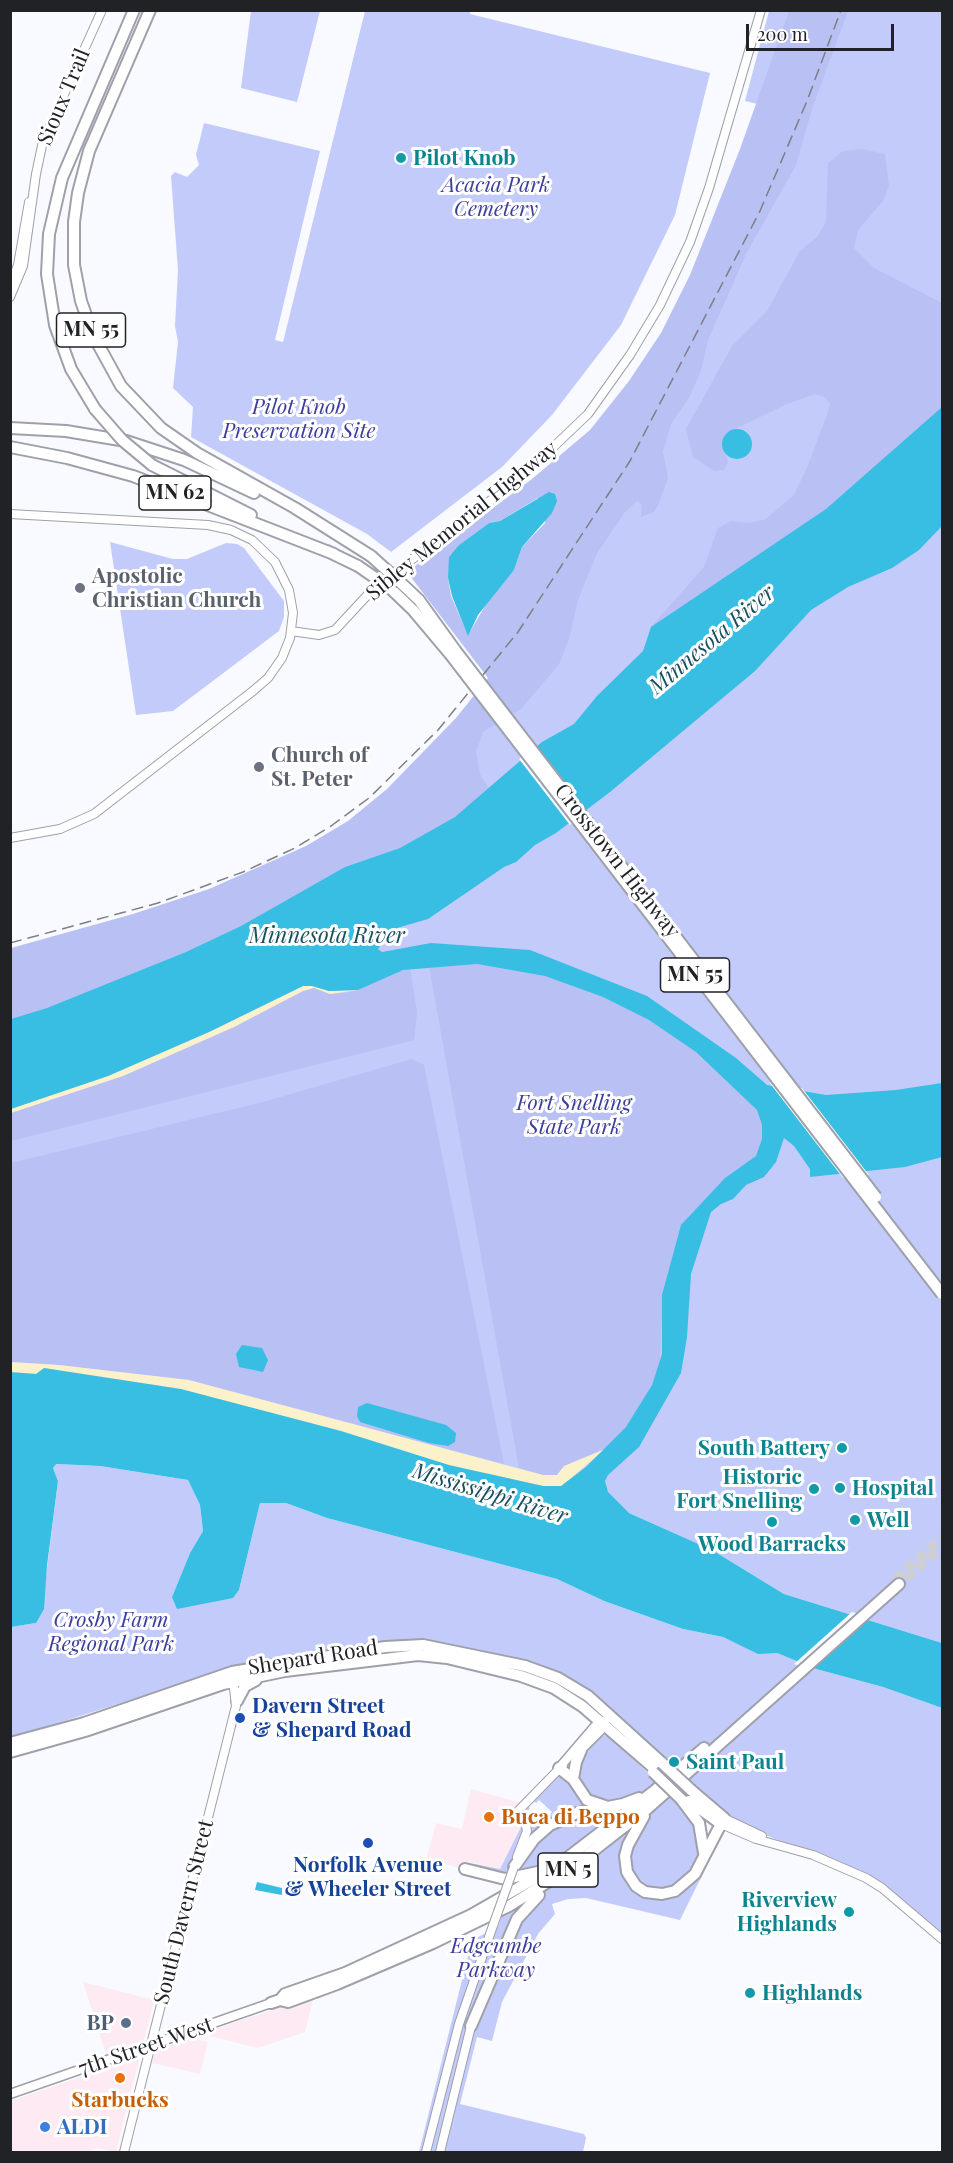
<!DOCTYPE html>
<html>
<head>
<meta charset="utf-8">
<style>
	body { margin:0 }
	#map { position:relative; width:953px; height:2163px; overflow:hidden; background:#f9faff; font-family:"Playfair Display",serif }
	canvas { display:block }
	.frame { position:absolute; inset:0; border:12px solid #212226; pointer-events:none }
	.scale { position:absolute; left:746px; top:24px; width:148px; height:27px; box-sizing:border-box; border:3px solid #212226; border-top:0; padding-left:8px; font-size:18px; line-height:21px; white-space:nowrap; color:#212226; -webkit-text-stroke:4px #fff; paint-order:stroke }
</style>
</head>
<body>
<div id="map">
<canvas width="953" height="2163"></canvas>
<div class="frame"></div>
<div class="scale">200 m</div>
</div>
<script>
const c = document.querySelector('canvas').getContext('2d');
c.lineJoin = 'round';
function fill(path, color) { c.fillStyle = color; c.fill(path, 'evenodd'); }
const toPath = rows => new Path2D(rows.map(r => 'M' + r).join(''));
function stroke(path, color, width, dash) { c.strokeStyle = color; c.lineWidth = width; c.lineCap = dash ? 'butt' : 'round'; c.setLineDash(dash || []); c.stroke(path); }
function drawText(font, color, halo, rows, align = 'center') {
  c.font = font + ' "Playfair Display",serif'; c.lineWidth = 6; c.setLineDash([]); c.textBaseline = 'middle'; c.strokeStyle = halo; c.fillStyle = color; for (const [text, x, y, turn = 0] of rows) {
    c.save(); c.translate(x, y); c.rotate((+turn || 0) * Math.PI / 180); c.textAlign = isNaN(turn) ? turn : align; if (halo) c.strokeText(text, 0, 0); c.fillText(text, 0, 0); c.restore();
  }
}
fill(toPath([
	[471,1789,521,1803,510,1816,521,1827,500,1869,467,1862,461,1868,426,1860,436,1823,462,1829],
	[83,1982,154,2000,116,2152,98,2148,86,2152,11,2152,10,2101,110,2067],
	[314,1996,305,2032,258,2048,210,2036,210,2031],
	[191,2038,208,2042,200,2074,152,2063,155,2050]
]), '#feeaf2');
fill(toPath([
	[251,11,320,11,297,102,241,88],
	[365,11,470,11,470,14,710,73,675,215,621,325,552,415,502,467,391,552,367,534,191,437,193,407,173,388,178,342,175,326,178,270,171,176,175,172,187,177,199,165,196,155,204,123,320,151,275,340,283,342],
	[769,11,942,11,942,1643,784,1594,712,1550,629,1513,181,1389,11,1372,10,951,199,895,274,863,349,824,390,790,458,719,543,604,807,116,745,101],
	[110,542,173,559,187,559,226,543,237,544,244,548,284,601,284,617,279,631,173,711,136,715],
	[55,1464,100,1466,188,1480,200,1505,203,1531,190,1553,172,1597,233,1597,239,1590,260,1503,286,1503,327,1518,557,1579,604,1601,683,1629,723,1637,758,1653,777,1653,816,1669,883,1687,942,1708,942,1937,855,1870,765,1835,723,1813,562,1676,430,1642,234,1667,11,1738,10,1627,36,1623,45,1585,58,1481,53,1468],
	[607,1735,620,1745,657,1782,639,1795,622,1802,595,1801,577,1781,581,1759,601,1736],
	[560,1773,591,1804,526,1845,530,1827,524,1811,528,1807,530,1808,527,1812,541,1824,552,1812,539,1800,536,1803,534,1801],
	[671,1795,694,1819,701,1856,693,1871,674,1888,652,1892,632,1878,628,1854,645,1817],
	[627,1805,550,1864,516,1876,522,1861,540,1837,570,1818],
	[518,1818,521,1819,525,1830,508,1877,475,1867,475,1864,500,1869,521,1827,515,1821],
	[630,1829,628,1837,633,1887,680,1891,724,1831,680,1920,586,1898,568,1899,552,1904,555,1914,538,1934,502,2002,492,2041,477,2037,460,2104,584,2134,586,2138,583,2152,419,2152,472,1940,498,1927,502,1915,525,1904,568,1876]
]), '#c3cbfb');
fill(toPath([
	[789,11,848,11,813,106,796,165,746,254,708,340,701,370,690,396,671,424,663,451,668,478,659,503,654,512,641,517,642,504,637,501,625,512,597,553,578,600,569,639,559,664,521,709,483,732,476,752,480,774,489,789,455,817,400,848,345,867,241,926,186,952,47,1008,11,1019,11,948,133,914,209,889,306,846,348,821,387,789,456,718,488,678,407,572,532,479,590,430,629,381,661,333,690,275,740,149],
	[538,498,545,523,522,547,514,570,491,596,468,635,451,596,448,578,459,545,489,523,500,521],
	[862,149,885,154,889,186,883,201,858,230,854,248,874,268,942,303,942,407,826,509,651,627,704,567,718,528,731,521,749,523,766,519,794,495,806,470,828,412,830,403,824,397,815,394,787,404,725,434,723,440,728,462,724,470,714,471,693,457,686,429,732,346,767,311,800,251,817,237,826,222,828,163,843,151],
	[477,964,545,976,603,997,649,1020,696,1052,757,1110,762,1125,762,1139,756,1156,725,1178,662,1317,660,1366,641,1406,626,1427,605,1449,564,1466,557,1475,543,1475,519,1468,429,966],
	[410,968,417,1013,414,1040,11,1141,10,1113,123,1076,234,1027,303,991,314,988,330,994,344,993,359,990,385,976],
	[412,1059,424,1065,504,1464,189,1380,59,1365,11,1362,11,1163,263,1102]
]), '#b8c0f4');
fill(toPath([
	[303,986,312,986,329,991,358,990,330,994,314,988,303,991,234,1027,123,1076,11,1113,10,1109,108,1076,209,1032],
	[11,1362,59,1365,189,1380,543,1475,557,1475,564,1466,605,1449,561,1487,543,1486,36,1374,11,1372]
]), '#fbf1cb');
fill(toPath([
	[942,407,942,526,919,550,892,568,848,587,811,610,755,671,610,792,556,833,535,845,516,862,504,867,428,919,390,930,378,949,382,952,431,943,530,950,647,996,736,1058,767,1085,826,1095,896,1090,942,1083,942,1157,905,1167,810,1177,810,1169,794,1146,784,1138,776,1162,764,1177,746,1185,733,1199,721,1204,711,1212,691,1274,687,1337,681,1373,639,1447,608,1475,605,1481,608,1492,629,1513,712,1550,784,1594,942,1643,942,1708,883,1687,816,1669,777,1653,758,1654,723,1637,683,1629,604,1601,557,1579,327,1518,286,1503,260,1503,239,1590,233,1598,177,1609,172,1597,190,1553,203,1531,200,1505,188,1480,100,1466,56,1464,53,1468,58,1481,47,1566,44,1609,36,1623,11,1627,10,1372,36,1374,44,1368,181,1389,341,1431,449,1465,543,1486,561,1486,586,1467,626,1427,652,1385,662,1354,662,1295,681,1225,725,1178,756,1156,762,1139,762,1125,757,1110,696,1052,649,1020,603,997,545,976,477,964,403,970,358,990,329,991,312,986,303,986,209,1032,108,1076,11,1109,11,1019,47,1008,186,952,241,926,345,867,400,848,455,817,542,742,574,724,597,696,643,651,651,627,826,509],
	'722 444a15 15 0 1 1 30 0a15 15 0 1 1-30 0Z',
	[549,492,555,494,557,501,552,513,522,547,514,570,478,615,468,636,452,596,448,578,449,557,459,545,489,523,500,521],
	[242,1345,262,1348,268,1360,263,1372,239,1367,236,1354],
	[367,1403,446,1425,456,1433,455,1442,448,1446,429,1443,360,1422,357,1416,358,1407],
	[257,1882,282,1888,282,1895,255,1890]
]), '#37bee2');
fill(toPath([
	[535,744,588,812,570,825,519,759],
	[769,1082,802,1088,869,1175,843,1178],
	[852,1612,870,1617,811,1670,794,1664]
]), '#f9faff');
stroke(toPath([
	[906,1578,940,1549],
	[895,1579,942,1538]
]), '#cecfd4', 10, [10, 5]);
const secondary = toPath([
	[10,286,18,265,29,202],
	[10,297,23,266,36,174,43,141,102,10],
	[10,514,208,525,231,530,252,540,275,562,289,590,293,613,290,638,282,658,268,678,253,691,94,814,60,829,10,838],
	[291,631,319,635,335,630,374,588,523,476,588,414,630,355,660,305,690,242,709,188,761,10],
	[724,1818,762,1836],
	[721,1824,756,1839,813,1855,866,1878,882,1888,942,1939],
	[517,1857,527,1831,525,1820,519,1810,563,1765],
	[124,2152,236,1706,233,1679],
	[426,2152,459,2024,490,1934],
	[440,2152,471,2026]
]);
const primary = toPath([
	[581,1750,601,1730,606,1720],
	[559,1768,595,1726,603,1724],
	[10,2094,271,2003]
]);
const highway = toPath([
	[150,10,89,151,78,193,74,222,74,265,81,301,93,335,121,386,161,428,197,453,295,508,371,556],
	[95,409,71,369,55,325,47,274,49,234,62,178,134,10],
	[10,428,66,431,126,441,184,460,254,493],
	[10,447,67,458,133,476,334,554],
	[152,465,251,515],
	[327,551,358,566],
	[401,583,419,600,455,650],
	[390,588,413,610,450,654],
	[237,1701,245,1686,256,1680],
	[10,1743,84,1723,232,1672,385,1647,423,1645,525,1666,558,1678,588,1696,662,1763],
	[10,1752,85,1731,223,1684,285,1671,418,1655,447,1658,521,1676,554,1688,582,1706,655,1769],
	[559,1768,573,1779,587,1800,605,1806],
	[573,1779,576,1762,581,1750],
	[681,1799,699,1823,704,1853],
	[689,1801,721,1824],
	[644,1816,628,1845,625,1856,627,1872,636,1886,645,1892,662,1894,675,1891,695,1874,724,1818,691,1790],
	[514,1867,534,1839,550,1825,577,1813,623,1804,639,1798],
	[465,1869,505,1879,538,1872],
	[280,2000,285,1994,345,1973,471,1915,558,1865,653,1792,704,1748],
	[271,2003,280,2000,288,2002,337,1984,433,1943,509,1906,575,1865,648,1808,899,1584],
	[471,2026,517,1919,539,1895]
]);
stroke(secondary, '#9ea0aa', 10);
stroke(primary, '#9ea0aa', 11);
stroke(highway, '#9ea0aa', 14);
stroke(secondary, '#fff', 8);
stroke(primary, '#fff', 8);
stroke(highway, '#fff', 10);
stroke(toPath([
	[10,943,158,903,243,872,295,848,331,826,369,798,438,730,518,632,630,461,760,211,807,101,841,10]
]), '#7e7f83', 1.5, [12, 6]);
const secondaryBridge = toPath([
	[490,1934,514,1867]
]);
const highwayBridge = toPath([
	[95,409,122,440,152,465],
	[371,556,401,583],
	[358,566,390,588],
	[455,650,876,1197],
	[450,654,942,1294],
	[662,1763,691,1790],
	[653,1772,681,1799]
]);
stroke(secondaryBridge, '#9ea0aa', 10, []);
stroke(highwayBridge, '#9ea0aa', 14, []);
stroke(secondaryBridge, '#fff', 8);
stroke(highwayBridge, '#fff', 10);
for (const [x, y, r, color] of [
	[401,158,6,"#0f9aa8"],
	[80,588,6,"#6b7280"],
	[259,767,6,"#6b7280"],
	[842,1448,6,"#0f9aa8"],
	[840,1488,6,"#0f9aa8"],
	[814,1489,6,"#0f9aa8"],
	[855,1520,6,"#0f9aa8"],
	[772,1522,6,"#0f9aa8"],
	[240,1718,6,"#1a4fb4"],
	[674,1762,6,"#0f9aa8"],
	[489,1817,6,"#e8710a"],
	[368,1843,6,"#1a4fb4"],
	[849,1912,6,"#0f9aa8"],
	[750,1993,6,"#0f9aa8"],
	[126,2023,6,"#5c6f8a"],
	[120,2078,6,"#e8710a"],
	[45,2127,6,"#3f7fe0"]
]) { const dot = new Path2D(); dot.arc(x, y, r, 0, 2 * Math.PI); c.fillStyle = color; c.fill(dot); stroke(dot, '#fff', 2); }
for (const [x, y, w] of [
	[91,330,69],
	[175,493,72],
	[695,975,69],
	[568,1870,60]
]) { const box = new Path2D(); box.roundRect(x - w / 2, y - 17, w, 34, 4.5); c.fillStyle = '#fff'; c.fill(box); stroke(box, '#212226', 1.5); }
drawText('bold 20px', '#212226', null, [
	["MN 55",91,330],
	["MN 62",175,493],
	["MN 55",695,975],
	["MN 5",568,1870]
]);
drawText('21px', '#212226', '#fff', [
	["Sioux Trail",64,97,-67],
	["Sibley Memorial Highway",462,521,-39],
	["Crosstown Highway",617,861,52],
	["Shepard Road",313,1658,-9],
	["South Davern Street",184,1912,-76],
	["7th Street West",146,2047,-19]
]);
drawText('bold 21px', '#0d838f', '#fff', [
	["Pilot Knob",413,158],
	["South Battery",830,1448,"right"],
	["Historic",802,1477,"right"],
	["Fort Snelling",802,1501,"right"],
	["Hospital",852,1488],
	["Well",867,1520],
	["Wood Barracks",772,1544,"center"],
	["Saint Paul",686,1762],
	["Riverview",837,1900,"right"],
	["Highlands",837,1924,"right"],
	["Highlands",762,1993]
], 'left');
drawText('italic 21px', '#3d3d9d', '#fff', [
	["Acacia Park",496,185],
	["Cemetery",496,209],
	["Pilot Knob",299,407],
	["Preservation Site",299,431],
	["Fort Snelling",574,1103],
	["State Park",574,1127],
	["Crosby Farm",111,1620],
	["Regional Park",111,1644],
	["Edgcumbe",496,1946],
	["Parkway",496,1970]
]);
drawText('bold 21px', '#5b616d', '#fff', [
	["Apostolic",92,576],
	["Christian Church",92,600],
	["Church of",271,755],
	["St. Peter",271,779]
], 'left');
drawText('bold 21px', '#164399', '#fff', [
	["Davern Street",252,1706],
	["& Shepard Road",252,1730],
	["Norfolk Avenue",368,1865,"center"],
	["& Wheeler Street",368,1889,"center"]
], 'left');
drawText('bold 21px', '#c56008', '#fff', [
	["Buca di Beppo",501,1817],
	["Starbucks",120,2100,"center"]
], 'left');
drawText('bold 21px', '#4e5e75', '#fff', [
	["BP",114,2023]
], 'right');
drawText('bold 21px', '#366cbe', '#fff', [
	["ALDI",57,2127]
], 'left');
drawText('italic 22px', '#194f5e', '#fff', [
	["Minnesota River",712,640,-40],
	["Minnesota River",327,936],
	["Mississippi River",490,1494,17]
]);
</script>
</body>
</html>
